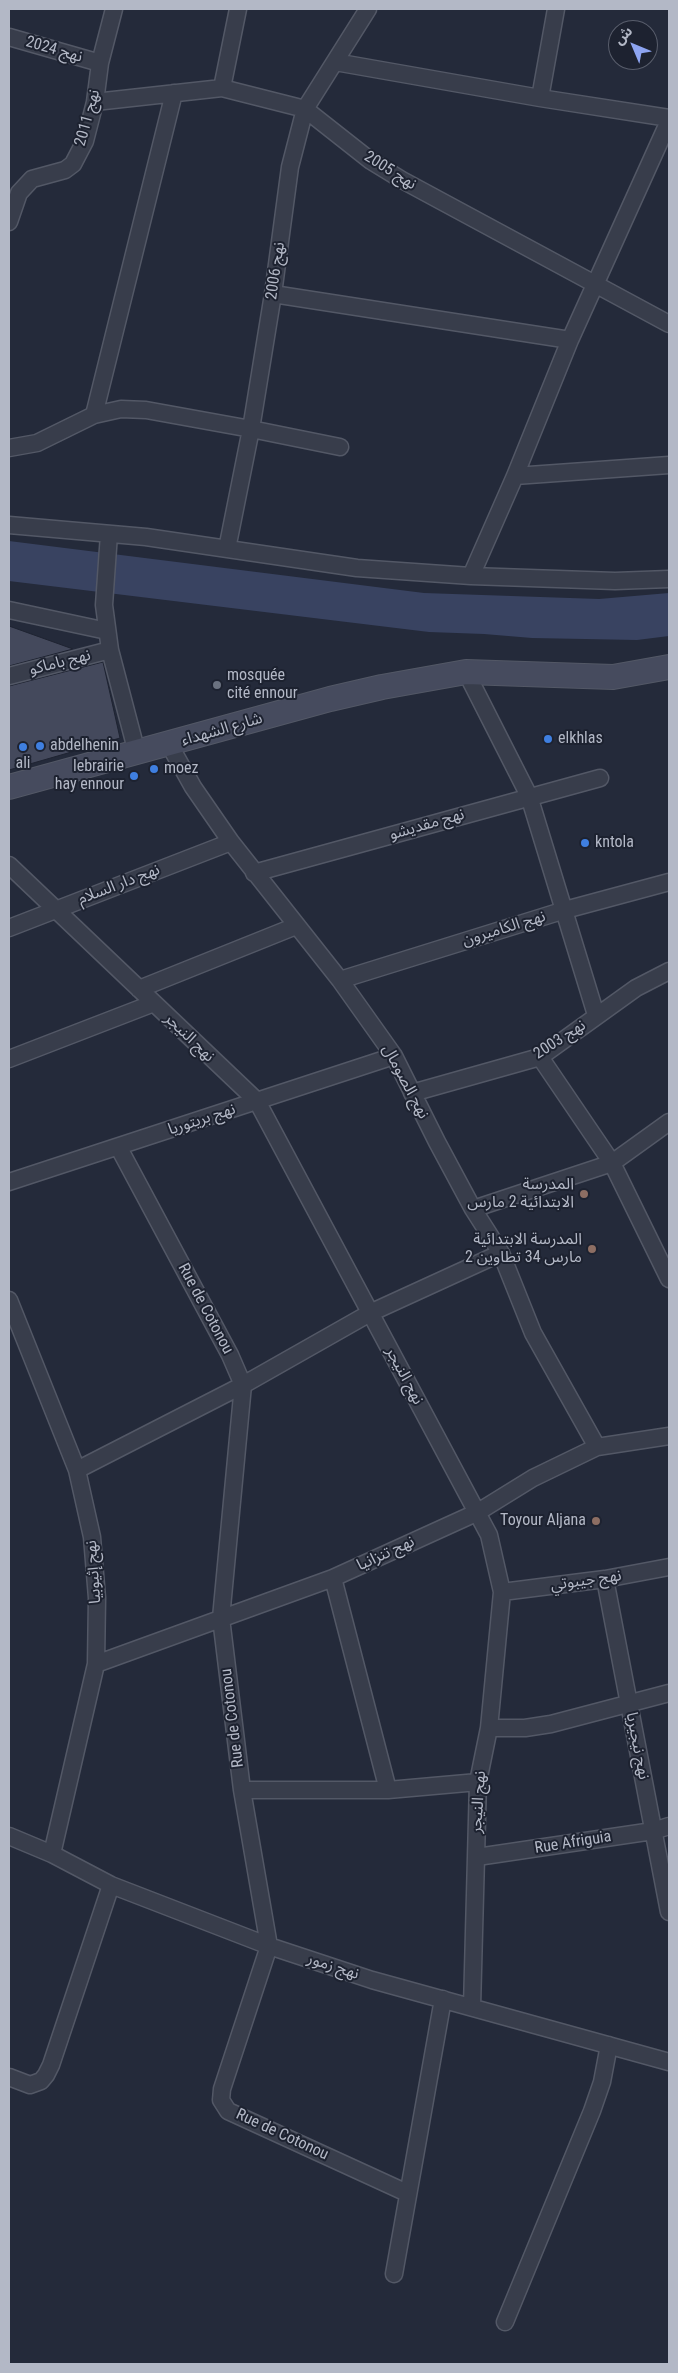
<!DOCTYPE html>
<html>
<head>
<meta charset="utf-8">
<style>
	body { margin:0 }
	#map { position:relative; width:678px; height:2373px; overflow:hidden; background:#242a3a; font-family:"Roboto Condensed","Noto Sans Arabic",sans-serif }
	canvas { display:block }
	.frame { position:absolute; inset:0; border:10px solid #b3b8c6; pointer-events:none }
	.north { position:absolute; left:608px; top:20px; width:50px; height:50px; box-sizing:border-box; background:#1d2230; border:1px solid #595e6c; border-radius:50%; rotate:315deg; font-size:14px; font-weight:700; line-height:20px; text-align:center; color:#b3b8c6 }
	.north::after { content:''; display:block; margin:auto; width:18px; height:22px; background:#8da4f1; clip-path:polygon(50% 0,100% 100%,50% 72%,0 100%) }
</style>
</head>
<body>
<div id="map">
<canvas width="678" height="2373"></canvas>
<div class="frame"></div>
<div class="north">ش</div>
</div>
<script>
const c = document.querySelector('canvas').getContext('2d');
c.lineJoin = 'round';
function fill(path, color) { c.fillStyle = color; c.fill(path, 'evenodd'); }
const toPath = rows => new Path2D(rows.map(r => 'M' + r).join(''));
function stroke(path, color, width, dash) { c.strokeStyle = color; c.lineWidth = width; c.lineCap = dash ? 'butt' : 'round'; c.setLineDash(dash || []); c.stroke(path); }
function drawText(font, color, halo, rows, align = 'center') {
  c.font = font + ' "Roboto Condensed","Noto Sans Arabic",sans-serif'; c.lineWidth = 4; c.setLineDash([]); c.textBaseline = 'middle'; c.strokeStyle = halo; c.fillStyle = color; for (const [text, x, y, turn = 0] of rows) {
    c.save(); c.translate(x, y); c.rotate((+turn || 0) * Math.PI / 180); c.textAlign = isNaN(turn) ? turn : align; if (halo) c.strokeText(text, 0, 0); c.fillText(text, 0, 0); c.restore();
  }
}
fill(toPath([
	[9,541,424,593,599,599,669,593,669,636,637,640,532,638,484,634,429,632,9,581]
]), '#394361');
const building = toPath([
	[9,626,73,649,9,666,9,626],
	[103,662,120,738,9,770,9,686,103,662]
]);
fill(building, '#44495c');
stroke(building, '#1f2432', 1);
const minor = toPath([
	[9,37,100,63],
	[335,62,540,98,669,118],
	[222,88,238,9],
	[540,98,556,9],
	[95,102,222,88,305,109,371,161,402,180,669,324],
	[9,222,19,193,32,179,65,170,73,164,85,141,95,102,100,63,114,9],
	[273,294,570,340],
	[94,415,174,93],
	[9,448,37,443,94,415,121,409,146,410,251,429,340,447],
	[515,476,669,465],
	[9,525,146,537,357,568,471,576,615,581,669,579],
	[109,534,104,605,110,650,137,753],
	[227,549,251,429,273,294,290,167,305,109,368,9],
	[471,576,515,476,570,340,669,121],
	[9,610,107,631],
	[466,672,529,796,596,1015],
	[9,676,110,650],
	[169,744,193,787,231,842,340,980,394,1056,437,1142,473,1209,501,1253,533,1333,597,1447],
	[9,865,257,1101,489,1535,502,1592,489,1728,478,1782,472,2007],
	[254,873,600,778],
	[9,928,231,842],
	[340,980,565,910,669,882],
	[139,989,296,926],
	[540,1057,612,1163,669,1279],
	[9,1059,154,1003],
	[412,1093,540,1057,636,988,669,971],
	[119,1148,230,1355,243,1385,221,1618,242,1790,269,1946,222,2089,221,2100,228,2111,407,2193],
	[9,1182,394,1056],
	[473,1209,612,1163,669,1122],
	[9,1300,77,1470,92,1537,97,1598,96,1664,52,1854],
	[77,1470,243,1385,370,1313,501,1253],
	[333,1578,388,1790],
	[605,1579,669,1912],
	[502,1592,605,1579,669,1567],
	[96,1664,333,1578,478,1512,533,1478,597,1447,669,1436],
	[489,1728,525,1728,551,1724,669,1693],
	[242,1790,388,1790,478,1782],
	[9,1836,52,1854,111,1885,269,1946,372,1980,669,2062],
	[477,1857,653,1831,669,1826],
	[9,2077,30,2085,41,2081,46,2075,51,2065,111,1885],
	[394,2274,443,1999],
	[505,2322,592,2111,602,2082,609,2045]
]);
const secondary = toPath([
	[9,787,330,699,382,687,466,672,613,677,669,667]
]);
stroke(minor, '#535866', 19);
stroke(secondary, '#535866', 26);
stroke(minor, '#383d4b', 16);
stroke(secondary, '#464b5e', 24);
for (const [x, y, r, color] of [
	[217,685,5,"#6b7280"],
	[548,739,5,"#3f7fe0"],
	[40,746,5,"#3f7fe0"],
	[23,747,5,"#3f7fe0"],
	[154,769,5,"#3f7fe0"],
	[134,776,5,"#3f7fe0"],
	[585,843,5,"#3f7fe0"],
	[584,1194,5,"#8d6e63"],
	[592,1249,5,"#8d6e63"],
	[596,1521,5,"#8d6e63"]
]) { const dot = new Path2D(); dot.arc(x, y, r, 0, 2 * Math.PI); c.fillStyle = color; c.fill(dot); stroke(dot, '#1d2230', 2); }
drawText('16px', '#b3b8c6', '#1d2230', [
	["نهج 2024",54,50,16],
	["نهج 2011",88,118,-75],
	["نهج 2005",390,171,32],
	["نهج 2006",276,271,-82],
	["نهج باماكو",60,663,-14],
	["شارع الشهداء",222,730,-16],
	["نهج مقديشو",427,825,-16],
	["نهج دار السلام",119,885,-21],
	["نهج الكاميرون",504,929,-17],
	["نهج النيجر",189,1038,44],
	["نهج 2003",560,1040,-33],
	["نهج الصومال",405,1082,62],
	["نهج بريتوريا",202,1120,-18],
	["Rue de Cotonou",205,1309,62],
	["نهج النيجر",404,1376,62],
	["نهج تنزانيا",386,1554,-25],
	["نهج إثيوبيا",94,1572,-94],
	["نهج جيبوتي",586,1581,-8],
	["Rue de Cotonou",233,1718,-97],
	["نهج نيجيريا",637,1746,79],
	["نهج النيجر",479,1802,-86],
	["Rue Afriguia",573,1843,-9],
	["نهج زمور",333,1967,18],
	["Rue de Cotonou",282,2135,25]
]);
drawText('16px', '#b3b8c6', '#1d2230', [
	["mosquée",227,676],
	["cité ennour",227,694],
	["elkhlas",558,739],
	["abdelhenin",50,746],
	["ali",23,764,"center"],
	["lebrairie",124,767,"right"],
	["hay ennour",124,785,"right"],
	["moez",164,769],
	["kntola",595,843],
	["المدرسة",574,1185,"right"],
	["الابتدائية 2 مارس",574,1203,"right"],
	["المدرسة الابتدائية",582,1240,"right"],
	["2 مارس 34 تطاوين",582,1258,"right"],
	["Toyour Aljana",586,1521,"right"]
], 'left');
</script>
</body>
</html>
